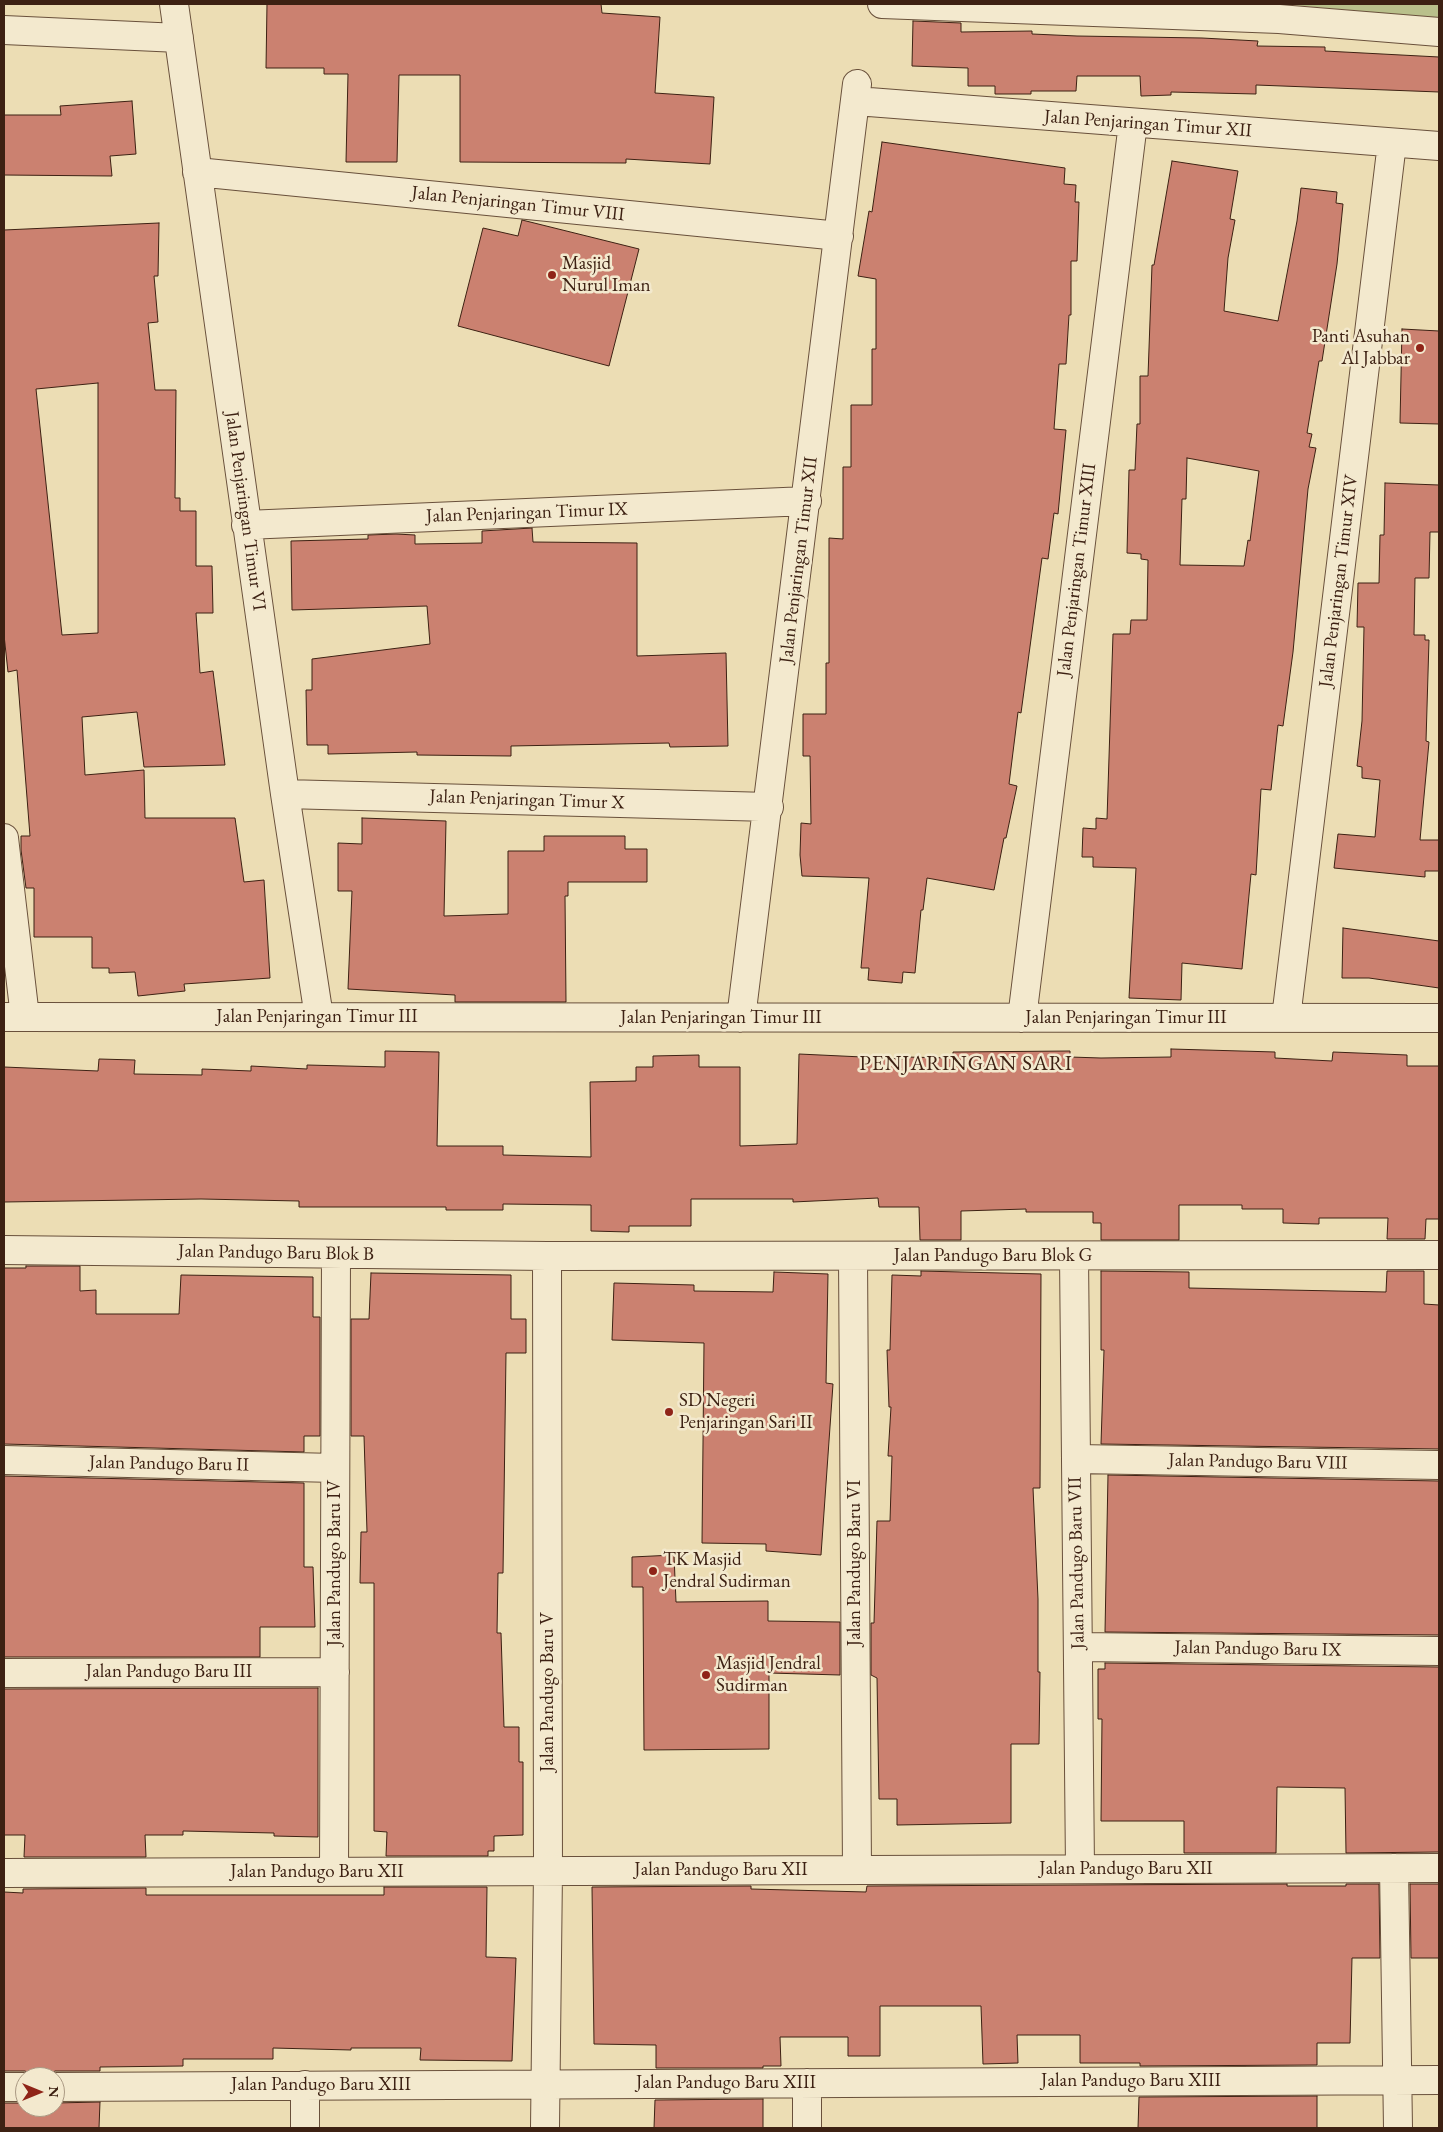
<!DOCTYPE html>
<html>
<head>
<meta charset="utf-8">
<style>
	body { margin:0 }
	#map { position:relative; width:1443px; height:2132px; overflow:hidden; background:#ecddb4; font-family:"EB Garamond",serif }
	canvas { display:block }
	.frame { position:absolute; inset:0; border:5px solid #3d2113; pointer-events:none }
	.north { position:absolute; left:15px; top:2067px; width:50px; height:50px; box-sizing:border-box; background:#f3e9ce; border:1px solid #aa9983; border-radius:50%; rotate:90deg; font-size:14px; font-weight:700; line-height:20px; text-align:center; color:#3d2113 }
	.north::after { content:''; display:block; margin:auto; width:18px; height:22px; background:#8f2418; clip-path:polygon(50% 0,100% 100%,50% 72%,0 100%) }
</style>
</head>
<body>
<div id="map">
<canvas width="1443" height="2132"></canvas>
<div class="frame"></div>
<div class="north">N</div>
</div>
<script>
const c = document.querySelector('canvas').getContext('2d');
c.lineJoin = 'round';
function fill(path, color) { c.fillStyle = color; c.fill(path, 'evenodd'); }
const toPath = rows => new Path2D(rows.map(r => 'M' + r).join(''));
function stroke(path, color, width, dash) { c.strokeStyle = color; c.lineWidth = width; c.lineCap = dash ? 'butt' : 'round'; c.setLineDash(dash || []); c.stroke(path); }
function drawText(font, color, halo, rows, align = 'center') {
  c.font = font + ' "EB Garamond",serif'; c.lineWidth = 5; c.setLineDash([]); c.textBaseline = 'middle'; c.strokeStyle = halo; c.fillStyle = color; for (const [text, x, y, turn = 0] of rows) {
    c.save(); c.translate(x, y); c.rotate((+turn || 0) * Math.PI / 180); c.textAlign = isNaN(turn) ? turn : align; if (halo) c.strokeText(text, 0, 0); c.fillText(text, 0, 0); c.restore();
  }
}
fill(toPath([
	[1291,4,1439,4,1439,18,1292,5]
]), '#b9c08b');
const building = toPath([
	[267,4,601,4,602,13,660,17,655,93,714,97,710,164,626,159,626,163,460,162,460,75,399,75,397,162,346,162,348,74,324,74,324,68,266,68,267,4],
	[913,21,961,23,961,32,1032,31,1032,34,1077,36,1202,38,1258,41,1257,46,1325,47,1325,51,1439,57,1439,92,1256,85,1256,94,1171,92,1171,95,1141,96,1140,76,1077,76,1076,91,1031,91,1031,94,995,94,995,86,968,86,968,68,912,66,913,21],
	[132,101,136,154,110,156,112,176,4,175,4,115,61,115,60,106,132,101],
	[882,142,1065,168,1064,184,1076,185,1075,202,1079,202,1077,261,1071,261,1071,315,1069,315,1066,364,1059,364,1054,429,1066,430,1058,514,1054,513,1048,559,1042,558,1021,713,1018,712,1009,784,1017,786,1006,838,1004,838,994,890,927,878,923,910,921,910,915,973,903,972,902,983,868,980,869,968,861,968,869,878,802,876,800,855,801,823,811,824,810,756,803,756,803,714,826,714,826,663,829,663,829,538,843,539,843,467,851,467,851,405,872,405,872,349,876,349,876,279,858,276,869,211,872,212,882,142],
	[1172,161,1238,171,1230,219,1235,220,1228,258,1224,311,1278,321,1297,221,1301,188,1337,192,1336,203,1343,204,1337,264,1322,361,1319,361,1307,433,1312,434,1309,447,1316,448,1308,489,1293,652,1283,726,1278,725,1271,790,1261,789,1256,875,1251,874,1242,969,1182,963,1181,1000,1129,998,1136,868,1093,867,1093,857,1082,857,1083,828,1096,829,1096,818,1107,819,1113,634,1130,634,1131,620,1147,620,1148,560,1141,559,1141,554,1127,553,1129,470,1135,470,1137,424,1140,424,1140,376,1148,376,1152,265,1154,265,1172,161],
	[1187,458,1259,471,1250,541,1248,540,1244,566,1180,565,1182,499,1186,499,1187,458],
	[522,220,639,249,609,366,458,326,483,228,518,236,522,220],
	[159,223,158,276,154,276,158,322,148,323,155,390,176,390,175,498,180,498,180,511,196,511,196,566,212,566,213,613,196,613,200,673,213,671,225,765,144,767,137,712,82,717,85,775,144,770,145,818,235,818,244,882,264,880,270,978,184,984,185,991,138,996,135,972,109,973,109,968,92,968,92,937,34,937,34,888,26,888,21,850,21,836,30,836,17,670,8,672,4,635,4,230,159,223],
	[98,383,98,633,62,635,36,389,98,383],
	[1402,329,1439,331,1439,424,1400,423,1402,329],
	[1385,483,1439,485,1439,532,1430,532,1429,578,1415,578,1414,635,1425,635,1425,640,1429,640,1426,741,1429,742,1420,840,1439,840,1439,871,1425,871,1425,877,1334,868,1338,834,1375,837,1380,780,1362,778,1362,767,1357,766,1362,721,1364,627,1357,627,1358,583,1379,583,1380,535,1384,535,1385,483],
	[532,528,533,542,637,543,637,656,726,653,728,746,670,747,669,743,511,746,511,756,417,755,417,752,328,754,328,745,307,745,306,690,312,690,312,659,430,644,427,606,292,610,291,541,368,539,368,535,396,534,415,535,415,544,482,543,482,531,532,528],
	[362,818,446,821,444,916,508,914,508,851,544,851,544,836,625,836,625,849,647,849,647,882,568,882,568,896,565,896,566,1002,455,1002,455,995,348,989,352,891,338,891,338,843,362,844,362,818],
	[1343,928,1439,941,1439,988,1369,978,1342,978,1343,928],
	[1171,1049,1275,1052,1275,1058,1332,1061,1333,1052,1407,1055,1407,1066,1439,1066,1439,1219,1426,1219,1425,1239,1387,1239,1388,1218,1319,1218,1319,1224,1283,1223,1283,1209,1242,1209,1242,1205,1179,1205,1179,1240,1101,1240,1101,1223,1093,1223,1093,1212,1026,1212,1026,1209,961,1211,961,1240,920,1240,919,1207,879,1207,878,1198,793,1202,793,1199,691,1199,691,1226,629,1226,629,1232,591,1231,591,1205,503,1204,503,1210,446,1210,446,1207,299,1207,299,1201,201,1199,4,1202,4,1067,98,1071,99,1059,135,1060,134,1074,202,1075,202,1069,251,1071,251,1066,307,1069,307,1065,385,1067,385,1051,439,1052,437,1146,503,1146,503,1155,591,1157,590,1082,636,1081,636,1067,653,1067,653,1056,699,1055,699,1067,740,1067,740,1146,797,1144,799,1054,905,1059,905,1057,953,1058,953,1052,1070,1051,1070,1057,1101,1058,1171,1057,1171,1049],
	[26,1266,80,1266,80,1291,96,1290,96,1314,179,1314,181,1275,313,1277,313,1317,320,1317,320,1436,304,1436,304,1452,4,1444,4,1268,26,1268,26,1266],
	[921,1271,1041,1274,1040,1488,1033,1488,1038,1599,1038,1672,1040,1672,1039,1744,1011,1744,1011,1823,897,1825,897,1799,879,1799,877,1678,871,1675,871,1623,874,1623,877,1521,890,1521,892,1456,888,1456,891,1407,889,1407,887,1350,890,1350,892,1275,921,1276,921,1271],
	[1101,1271,1189,1272,1189,1288,1386,1292,1387,1271,1424,1271,1424,1304,1439,1305,1439,1449,1101,1444,1104,1350,1101,1350,1101,1271],
	[774,1272,828,1274,826,1383,833,1384,821,1555,766,1551,766,1544,702,1543,704,1343,612,1340,614,1283,694,1285,694,1291,773,1292,774,1272],
	[371,1273,511,1275,511,1319,526,1319,526,1353,506,1353,503,1573,498,1573,497,1633,501,1633,504,1727,519,1727,519,1762,523,1762,523,1835,494,1836,494,1851,488,1851,488,1856,386,1856,387,1832,374,1831,374,1583,360,1583,361,1532,367,1532,364,1436,351,1436,351,1319,369,1319,371,1273],
	[1108,1475,1439,1481,1439,1635,1105,1632,1108,1475],
	[4,1476,304,1483,304,1567,313,1567,315,1627,260,1627,260,1657,4,1657,4,1476],
	[674,1555,676,1602,768,1601,768,1621,840,1622,840,1675,769,1673,769,1749,644,1750,643,1587,632,1587,632,1557,674,1555],
	[1105,1663,1439,1667,1439,1852,1346,1853,1345,1788,1277,1787,1276,1853,1184,1853,1184,1821,1101,1821,1102,1719,1098,1719,1098,1669,1105,1669,1105,1663],
	[318,1688,318,1837,274,1836,274,1833,183,1831,183,1835,145,1835,146,1857,24,1857,25,1835,4,1835,4,1689,318,1688],
	[1287,1884,1287,1886,1346,1886,1346,1884,1379,1884,1380,1958,1352,1958,1350,2043,1317,2043,1317,2065,1140,2066,1140,2063,1080,2063,1080,2035,1017,2035,1018,2063,983,2064,981,2006,880,2006,880,2056,848,2056,848,2037,780,2037,781,2066,763,2066,763,2068,656,2068,656,2045,594,2044,592,1887,751,1886,751,1889,866,1892,867,1886,1287,1884],
	[1410,1884,1439,1884,1439,1958,1411,1958,1410,1884],
	[384,1887,487,1887,486,1957,516,1958,512,2061,420,2060,421,2048,351,2048,351,2050,273,2048,273,2059,183,2059,183,2066,100,2067,100,2071,55,2071,44,2077,36,2077,25,2071,4,2071,4,1892,23,1893,23,1889,146,1888,146,1895,384,1895,384,1887],
	[1317,2096,1317,2128,1138,2128,1139,2097,1317,2096],
	[763,2099,763,2128,654,2128,655,2100,763,2099],
	[100,2102,99,2128,4,2128,4,2103,25,2103,25,2107,55,2107,55,2103,100,2102]
]);
fill(building, '#cb8170');
stroke(building, '#3d2113', 1);
const minor = toPath([
	[174,4,285,794,319,1017],
	[882,4,1279,19,1439,32],
	[4,30,179,38],
	[856,101,1439,146],
	[197,172,839,236],
	[246,525,807,501],
	[285,794,769,807],
	[4,838,25,1017],
	[4,1017,1439,1018],
	[741,1018,857,84],
	[1022,1018,1133,123],
	[1286,1018,1392,143],
	[4,1250,547,1256,1439,1255],
	[1074,1256,1080,1869],
	[853,1257,857,1870],
	[1076,1459,1439,1465],
	[4,1460,335,1468],
	[1078,1647,1439,1651],
	[4,1673,335,1672],
	[1394,1868,1398,2128],
	[334,1872,336,1254],
	[4,1873,1439,1868],
	[807,2083,807,2128],
	[305,2085,305,2128],
	[4,2087,25,2087],
	[55,2087,1439,2080],
	[545,2128,548,1871,547,1256]
]);
stroke(minor, '#69503b', 30);
stroke(minor, '#f3e9ce', 28);
for (const [x, y, r, color] of [
	[552,275,5,"#8f2418"],
	[1420,348,5,"#8f2418"],
	[669,1412,5,"#8f2418"],
	[653,1571,5,"#8f2418"],
	[706,1675,5,"#8f2418"]
]) { const dot = new Path2D(); dot.arc(x, y, r, 0, 2 * Math.PI); c.fillStyle = color; c.fill(dot); stroke(dot, '#f3e9ce', 2); }
drawText('19px', '#3d2113', '#f3e9ce', [
	["Jalan Penjaringan Timur XII",1148,124,4],
	["Jalan Penjaringan Timur VIII",518,204,6],
	["Jalan Penjaringan Timur VI",245,511,82],
	["Jalan Penjaringan Timur IX",527,513,-2],
	["Jalan Penjaringan Timur XII",799,560,-83],
	["Jalan Penjaringan Timur XIII",1077,570,-83],
	["Jalan Penjaringan Timur XIV",1339,581,-83],
	["Jalan Penjaringan Timur X",527,800,2],
	["Jalan Penjaringan Timur III",317,1017],
	["Jalan Penjaringan Timur III",721,1018],
	["Jalan Penjaringan Timur III",1126,1018],
	["Jalan Pandugo Baru Blok B",276,1253,1],
	["Jalan Pandugo Baru Blok G",993,1256],
	["Jalan Pandugo Baru VIII",1258,1462,1],
	["Jalan Pandugo Baru II",169,1464,1],
	["Jalan Pandugo Baru IV",335,1563,-90],
	["Jalan Pandugo Baru VI",855,1563,-90],
	["Jalan Pandugo Baru VII",1077,1563,-91],
	["Jalan Pandugo Baru IX",1258,1649,1],
	["Jalan Pandugo Baru III",169,1672],
	["Jalan Pandugo Baru V",548,1692,-90],
	["Jalan Pandugo Baru XII",1126,1869],
	["Jalan Pandugo Baru XII",721,1870],
	["Jalan Pandugo Baru XII",317,1872],
	["Jalan Pandugo Baru XIII",1131,2081],
	["Jalan Pandugo Baru XIII",726,2083],
	["Jalan Pandugo Baru XIII",321,2085]
]);
drawText('19px', '#3d2113', '#f3e9ce', [
	["Masjid",562,264],
	["Nurul Iman",562,286],
	["Panti Asuhan",1410,337,"right"],
	["Al Jabbar",1410,359,"right"],
	["SD Negeri",679,1401],
	["Penjaringan Sari II",679,1423],
	["TK Masjid",663,1560],
	["Jendral Sudirman",663,1582],
	["Masjid Jendral",716,1664],
	["Sudirman",716,1686]
], 'left');
c.letterSpacing = '1px';
drawText('21px', '#3d2113', '#f3e9ce', [
	["PENJARINGAN SARI",966,1064]
]);
c.letterSpacing = '0px';
</script>
</body>
</html>
